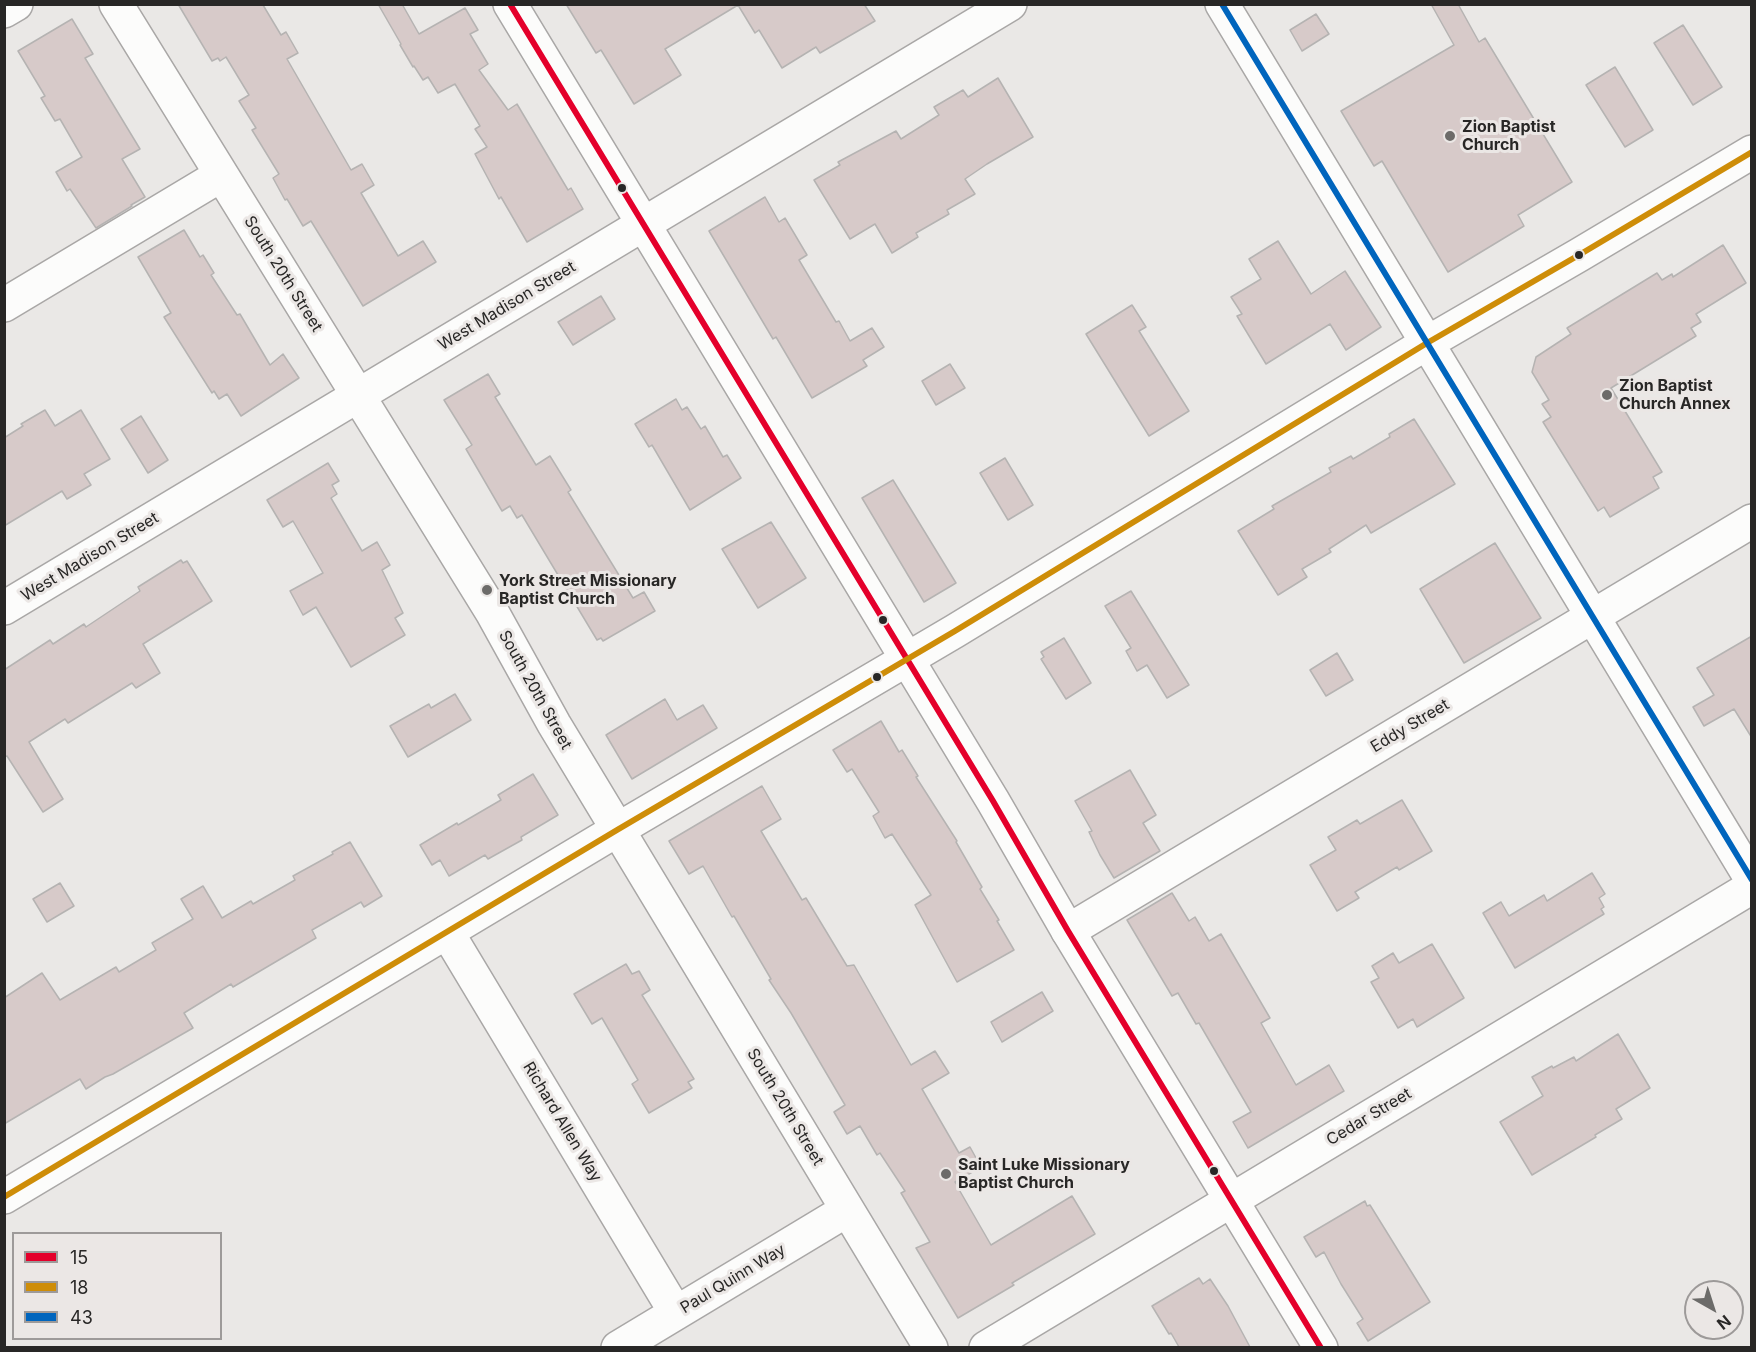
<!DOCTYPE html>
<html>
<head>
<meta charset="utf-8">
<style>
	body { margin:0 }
	#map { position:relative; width:1756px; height:1352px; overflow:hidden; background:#eae8e6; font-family:Inter,sans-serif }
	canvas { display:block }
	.frame { position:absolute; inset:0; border:6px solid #282726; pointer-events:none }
	.legend { position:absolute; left:12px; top:1232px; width:210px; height:108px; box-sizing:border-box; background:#ebe7e5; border:2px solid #9d9a99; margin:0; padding:8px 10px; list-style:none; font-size:18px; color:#282726 }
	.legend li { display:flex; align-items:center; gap:12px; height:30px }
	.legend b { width:30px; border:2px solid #9d9a99 }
	.north { position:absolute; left:1684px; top:1280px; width:60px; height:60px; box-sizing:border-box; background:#ebe7e5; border:2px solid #9d9a99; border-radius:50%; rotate:141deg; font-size:16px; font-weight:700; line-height:24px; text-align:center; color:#282726 }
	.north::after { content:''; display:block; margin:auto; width:21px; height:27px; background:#6c6b69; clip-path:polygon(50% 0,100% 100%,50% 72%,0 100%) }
</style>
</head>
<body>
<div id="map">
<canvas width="1756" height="1352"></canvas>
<div class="frame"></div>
<ul class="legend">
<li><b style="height:8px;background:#e4002b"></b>15</li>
<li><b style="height:8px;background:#ce8d08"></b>18</li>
<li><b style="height:8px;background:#0065bd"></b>43</li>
</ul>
<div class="north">N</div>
</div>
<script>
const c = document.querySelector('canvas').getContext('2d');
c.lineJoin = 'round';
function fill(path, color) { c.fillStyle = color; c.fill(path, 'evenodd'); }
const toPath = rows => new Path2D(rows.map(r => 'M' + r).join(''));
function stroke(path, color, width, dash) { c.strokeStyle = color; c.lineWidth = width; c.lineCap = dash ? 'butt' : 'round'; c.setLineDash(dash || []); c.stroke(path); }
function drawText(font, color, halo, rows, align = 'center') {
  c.font = font + ' Inter,sans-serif'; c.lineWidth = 6; c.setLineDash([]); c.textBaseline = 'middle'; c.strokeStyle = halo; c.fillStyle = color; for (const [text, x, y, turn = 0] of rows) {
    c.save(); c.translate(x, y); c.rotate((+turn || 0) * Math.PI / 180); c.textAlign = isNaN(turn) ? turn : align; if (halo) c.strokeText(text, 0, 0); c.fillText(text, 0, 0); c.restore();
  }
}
const building = toPath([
	[178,4,263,5,281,35,286,32,298,53,287,59,351,170,362,164,374,185,361,193,398,256,423,241,436,262,363,306,311,221,303,226,287,199,285,200,273,178,279,174,252,130,256,128,239,101,249,95,226,57,220,61,218,58,212,61,178,4],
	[378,4,402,4,419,34,465,8,478,30,470,34,488,64,479,70,508,110,517,104,568,190,571,188,583,209,527,242,501,197,499,199,475,154,487,147,475,129,480,126,455,84,438,93,428,77,423,80,414,66,413,67,400,45,401,44,378,4],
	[566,4,864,4,875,21,820,53,816,47,782,68,759,30,755,33,738,5,665,49,681,75,634,104,601,50,596,53,566,4],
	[1431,4,1458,4,1479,42,1485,38,1572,182,1518,215,1524,226,1448,272,1382,161,1374,166,1341,111,1454,45,1431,4],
	[1316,14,1329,34,1302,51,1290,30,1316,14],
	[72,19,93,54,85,58,140,149,122,159,145,197,131,205,132,206,96,228,70,189,67,191,56,172,82,157,60,119,55,121,41,98,45,96,18,51,72,19],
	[1683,25,1722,87,1693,105,1654,43,1683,25],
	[1615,67,1653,130,1625,147,1586,85,1615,67],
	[998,78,1033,137,987,164,965,179,975,194,947,210,949,214,916,233,918,237,892,253,875,224,850,239,814,180,840,165,838,162,896,131,901,139,939,115,934,107,963,90,968,97,998,78],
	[765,197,779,222,785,218,807,255,799,260,836,322,839,321,850,341,872,328,884,347,863,360,867,366,812,398,776,337,773,339,709,231,765,197],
	[184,230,200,257,203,255,214,273,211,275,237,315,240,314,270,365,283,354,299,378,241,416,227,394,219,399,214,391,212,393,164,317,171,313,138,257,184,230],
	[1278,241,1311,294,1345,271,1381,327,1346,350,1330,324,1266,364,1237,316,1242,314,1231,297,1261,279,1249,259,1278,241],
	[1723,245,1746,283,1696,314,1701,322,1691,328,1696,336,1611,388,1662,472,1653,477,1659,488,1610,517,1604,507,1598,511,1543,422,1551,417,1542,404,1549,400,1532,372,1536,357,1571,334,1567,328,1657,273,1662,280,1672,274,1673,277,1723,245],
	[601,296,615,319,573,345,558,322,601,296],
	[1132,305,1146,327,1139,331,1189,411,1149,436,1086,334,1132,305],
	[950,364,965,388,936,405,922,381,950,364],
	[488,374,500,394,495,397,536,465,550,456,571,490,568,492,633,598,644,592,655,611,603,641,601,638,597,640,522,515,517,518,510,506,502,511,466,449,472,445,444,400,488,374],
	[676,399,682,410,687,407,701,429,705,426,723,457,727,455,741,478,690,510,652,445,649,447,635,424,676,399],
	[45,410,55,426,81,410,110,459,84,474,91,485,67,499,62,491,4,526,4,438,23,426,21,424,45,410],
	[141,416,168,460,148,473,121,429,141,416],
	[1414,419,1455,484,1371,533,1366,525,1329,549,1331,552,1302,569,1307,577,1278,595,1238,531,1274,509,1272,506,1331,472,1329,468,1351,456,1353,459,1390,437,1389,434,1414,419],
	[1005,458,1033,505,1008,520,980,473,1005,458],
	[328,463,339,481,332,485,337,494,331,498,362,551,377,542,390,565,382,570,403,613,395,618,405,635,351,667,316,607,303,615,290,591,323,573,293,521,283,527,267,500,328,463],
	[893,480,956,583,924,602,862,498,893,480],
	[771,522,806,578,758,608,722,549,771,522],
	[1495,543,1541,618,1464,663,1420,589,1495,543],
	[181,560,183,563,187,561,212,601,143,644,160,673,136,688,132,683,68,723,65,719,29,742,63,799,43,812,7,756,4,757,4,670,50,640,53,644,84,624,86,627,140,591,138,587,181,560],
	[1131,591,1189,685,1167,698,1147,665,1137,671,1126,651,1131,648,1105,606,1131,591],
	[1752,636,1752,738,1734,709,1704,726,1693,707,1714,695,1697,668,1752,636],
	[1064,638,1091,683,1066,699,1041,659,1044,657,1041,652,1064,638],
	[1337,653,1353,680,1326,696,1310,670,1337,653],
	[455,694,471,720,408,757,390,726,429,704,431,708,455,694],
	[665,699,677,720,703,705,717,728,632,779,606,735,665,699],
	[881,721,899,752,902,750,918,776,916,777,957,841,956,842,982,887,980,889,999,920,997,921,1014,950,957,982,915,905,931,895,892,834,885,838,873,816,879,812,852,769,847,772,833,750,881,721],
	[1130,770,1156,815,1143,823,1160,851,1114,878,1100,855,1089,832,1092,831,1075,801,1130,770],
	[533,774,558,815,521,837,522,840,488,859,485,855,449,876,440,860,432,865,420,845,457,823,458,825,501,800,498,795,533,774],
	[762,786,781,819,761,831,802,900,806,898,847,966,854,965,911,1065,935,1051,949,1073,922,1089,959,1153,970,1147,981,1167,955,1182,958,1186,957,1186,991,1245,1072,1196,1095,1234,1012,1283,1014,1285,958,1318,916,1248,930,1242,901,1193,905,1191,880,1153,877,1155,860,1126,847,1134,834,1112,845,1105,791,1013,769,980,771,979,734,916,732,917,703,866,689,874,669,841,762,786],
	[1402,800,1432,851,1399,870,1397,867,1355,892,1359,898,1337,911,1310,865,1336,850,1328,837,1357,820,1360,824,1402,800],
	[350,842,382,896,364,907,361,902,312,930,316,938,233,987,231,984,184,1013,193,1028,113,1074,105,1077,86,1089,80,1079,4,1124,4,998,42,973,60,1000,116,967,119,972,156,950,152,943,193,919,181,899,203,886,222,918,251,901,253,904,295,880,293,876,333,854,332,852,350,842],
	[1592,873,1605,894,1599,898,1604,907,1601,909,1604,914,1515,968,1483,913,1501,902,1509,916,1544,895,1547,901,1592,873],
	[60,883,74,906,47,922,33,899,60,883],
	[1172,893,1189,921,1195,917,1209,941,1221,934,1270,1018,1261,1023,1296,1085,1329,1065,1344,1091,1248,1148,1233,1122,1251,1112,1199,1023,1196,1024,1178,993,1172,996,1127,920,1172,893],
	[1432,944,1464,998,1417,1027,1413,1019,1398,1028,1371,982,1379,978,1372,966,1393,953,1399,963,1432,944],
	[626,964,632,974,639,971,650,990,642,995,694,1079,688,1082,692,1088,649,1113,632,1084,638,1080,602,1018,592,1024,574,994,626,964],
	[1042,992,1053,1011,1002,1042,991,1022,1042,992],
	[1618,1034,1650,1088,1616,1109,1622,1119,1595,1135,1596,1137,1532,1175,1500,1122,1543,1096,1532,1077,1552,1066,1553,1068,1574,1057,1576,1061,1618,1034],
	[1365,1201,1367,1206,1370,1205,1430,1302,1368,1341,1357,1323,1363,1319,1341,1284,1324,1252,1316,1257,1304,1237,1365,1201],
	[1199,1278,1203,1284,1210,1279,1228,1306,1250,1347,1179,1347,1171,1333,1169,1334,1152,1306,1199,1278]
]);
fill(building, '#d7cac9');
stroke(building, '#b5b3b2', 1.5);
const minor = toPath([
	[116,4,492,612,554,724,931,1348],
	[4,305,221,175],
	[4,608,1010,4],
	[1068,931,1752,521],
	[447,932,676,1313],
	[618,1348,847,1210],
	[986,1348,1752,887]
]);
const major = toPath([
	[510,4,993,801,1068,931,1321,1348],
	[1222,4,1752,880],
	[4,11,16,4],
	[4,1197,617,830,955,631,1427,343,1579,255,1752,152]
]);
stroke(minor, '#a9a7a6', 36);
stroke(major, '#a9a7a6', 36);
stroke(minor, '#fcfcfb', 33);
stroke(major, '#fcfcfb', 33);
stroke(toPath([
	[510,4,993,801,1068,931,1321,1348]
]), '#e4002b', 6);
stroke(toPath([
	[4,1197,617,830,955,631,1427,343,1579,255,1752,152]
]), '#ce8d08', 6);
stroke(toPath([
	[1222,4,1752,880]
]), '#0065bd', 6);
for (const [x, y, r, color] of [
	[1450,136,6,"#6c6b69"],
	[622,188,5,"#282726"],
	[1579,255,5,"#282726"],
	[1607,395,6,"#6c6b69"],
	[487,590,6,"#6c6b69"],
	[883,620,5,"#282726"],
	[877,677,5,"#282726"],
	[1214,1171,5,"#282726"],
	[946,1174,6,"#6c6b69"]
]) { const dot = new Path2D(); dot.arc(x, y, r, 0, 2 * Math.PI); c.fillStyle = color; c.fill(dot); stroke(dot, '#ebe7e5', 2); }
drawText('bold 16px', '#282726', '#ebe7e5', [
	["Zion Baptist",1462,127],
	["Church",1462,145],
	["Zion Baptist",1619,386],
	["Church Annex",1619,404],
	["York Street Missionary",499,581],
	["Baptist Church",499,599],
	["Saint Luke Missionary",958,1165],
	["Baptist Church",958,1183]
], 'left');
drawText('16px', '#282726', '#ebe7e5', [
	["South 20th Street",283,274,58],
	["West Madison Street",507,306,-31],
	["West Madison Street",90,557,-31],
	["South 20th Street",535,690,61],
	["Eddy Street",1410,726,-31],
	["South 20th Street",785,1107,59],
	["Cedar Street",1369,1117,-31],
	["Richard Allen Way",562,1122,59],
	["Paul Quinn Way",733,1279,-31]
]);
</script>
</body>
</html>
